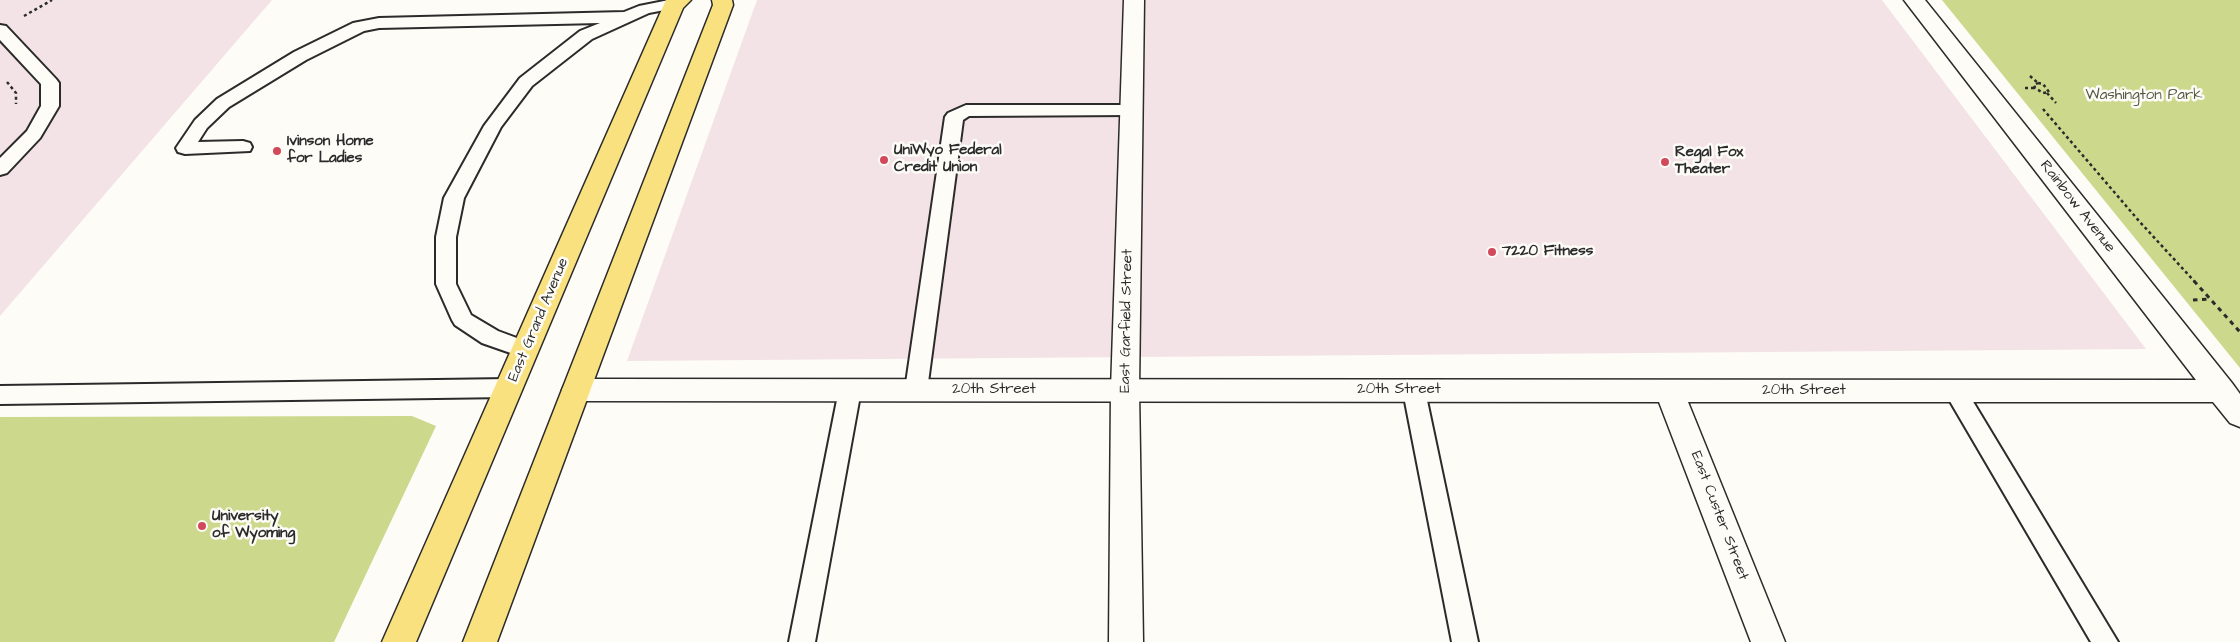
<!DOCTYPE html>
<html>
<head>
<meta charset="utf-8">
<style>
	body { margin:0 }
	canvas { display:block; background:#fdfcf7 }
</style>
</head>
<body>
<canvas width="2240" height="642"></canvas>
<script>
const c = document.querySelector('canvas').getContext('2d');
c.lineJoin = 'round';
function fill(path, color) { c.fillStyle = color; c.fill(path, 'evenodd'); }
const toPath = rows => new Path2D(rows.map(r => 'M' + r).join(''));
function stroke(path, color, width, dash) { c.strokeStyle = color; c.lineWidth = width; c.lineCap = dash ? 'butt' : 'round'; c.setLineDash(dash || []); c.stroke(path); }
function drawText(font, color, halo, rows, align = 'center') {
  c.font = font + ' "Architects Daughter",sans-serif'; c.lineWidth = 5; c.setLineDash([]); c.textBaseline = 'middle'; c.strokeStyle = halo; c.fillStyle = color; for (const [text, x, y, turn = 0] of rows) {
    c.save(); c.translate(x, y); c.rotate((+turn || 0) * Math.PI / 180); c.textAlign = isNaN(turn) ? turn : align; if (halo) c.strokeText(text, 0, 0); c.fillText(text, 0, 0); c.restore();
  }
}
fill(toPath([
	[0,0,272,0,0,316],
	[757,0,1882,0,2146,349,627,361]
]), '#f3e3e6');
fill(toPath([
	[1942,0,2240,0,2240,368],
	[412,416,436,426,334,642,0,642,0,417]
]), '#ccd88b');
const service = toPath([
	[669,0,680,1,682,4,680,7,649,13,592,39,532,86,501,127,464,198,456,237,456,284,471,315,498,331,533,344,536,350,533,356,525,358,482,343,455,325,452,320,436,284,436,237,444,198,484,126,520,78,580,31,600,23,379,28,364,31,306,60,229,107,207,128,198,142,243,141,250,143,252,147,250,151,185,154,178,152,176,148,195,120,217,99,294,52,353,23,379,18,624,12,639,6,669,0],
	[0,25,6,26,56,79,59,83,59,106,40,138,7,173,0,175,0,158,27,131,41,106,41,84,0,40,0,25],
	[966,105,1132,105,1138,106,1141,110,1138,114,1132,115,969,116,963,120,927,390,924,396,916,399,908,396,905,390,945,117,948,113,966,105],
	[509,379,517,382,520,388,517,394,509,397,0,404,0,386,509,379],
	[850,381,858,384,861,390,815,642,789,642,839,390,842,384,850,381],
	[1414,382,1422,385,1425,391,1478,642,1452,642,1403,391,1406,385,1414,382],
	[1955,382,1963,385,2118,642,2091,642,1944,391,1947,385,1955,382]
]);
const minor = toPath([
	[1904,0,1925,0,2232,383,2240,394,2240,427,2230,423,2213,402,1688,402,1785,642,1751,642,1659,402,576,401,566,398,562,390,566,382,576,379,2196,380,1904,0]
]);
const tertiary = toPath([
	[1124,0,1144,0,1139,390,1143,642,1109,642,1111,390,1124,0]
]);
const primary = toPath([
	[666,0,691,0,683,8,416,642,382,642,666,0],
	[712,0,732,0,733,5,497,642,463,642,713,5,712,0]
]);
stroke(service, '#2b2b2b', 4);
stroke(minor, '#2b2b2b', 3);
stroke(tertiary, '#2b2b2b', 3);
stroke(primary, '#2b2b2b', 3);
stroke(toPath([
	[24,16,52,0],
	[2030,76,2038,83],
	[7,82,16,93,16,104],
	[2038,83,2043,84,2049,92,2043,93,2035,88,2034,85,2038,83],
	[2025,88,2035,88],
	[2047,93,2056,103],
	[2043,109,2139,221,2195,282]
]), '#2b2b2b', 2.5, [3, 3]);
stroke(toPath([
	[2194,281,2240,332],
	[2193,300,2211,299]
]), '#2b2b2b', 3, [4.5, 4.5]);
fill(service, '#fdfcf7');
fill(minor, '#fdfcf7');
fill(tertiary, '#fdfcf7');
fill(primary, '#fae180');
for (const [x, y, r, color] of [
	[277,151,5,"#d1495b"],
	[884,160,5,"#d1495b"],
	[1665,162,5,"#d1495b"],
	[1492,252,5,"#d1495b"],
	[202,526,5,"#d1495b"]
]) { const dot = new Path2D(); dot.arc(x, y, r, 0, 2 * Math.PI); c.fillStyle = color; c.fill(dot); stroke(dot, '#fdfcf7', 2); }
drawText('15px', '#535643', '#fdfcf7', [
	["Washington Park",2144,96]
]);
drawText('bold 15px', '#2b2b2b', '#fdfcf7', [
	["Ivinson Home",287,142],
	["for Ladies",287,159],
	["UniWyo Federal",894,151],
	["Credit Union",894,168],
	["Regal Fox",1675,153],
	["Theater",1675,170],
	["7220 Fitness",1502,252],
	["University",212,517],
	["of Wyoming",212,534]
], 'left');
drawText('15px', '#2b2b2b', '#fdfcf7', [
	["Rainbow Avenue",2077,207,52],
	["East Grand Avenue",539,320,-67],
	["East Garfield Street",1127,321,-89],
	["20th Street",994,390],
	["20th Street",1399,390],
	["20th Street",1804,391],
	["East Custer Street",1719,516,69]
]);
</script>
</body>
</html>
